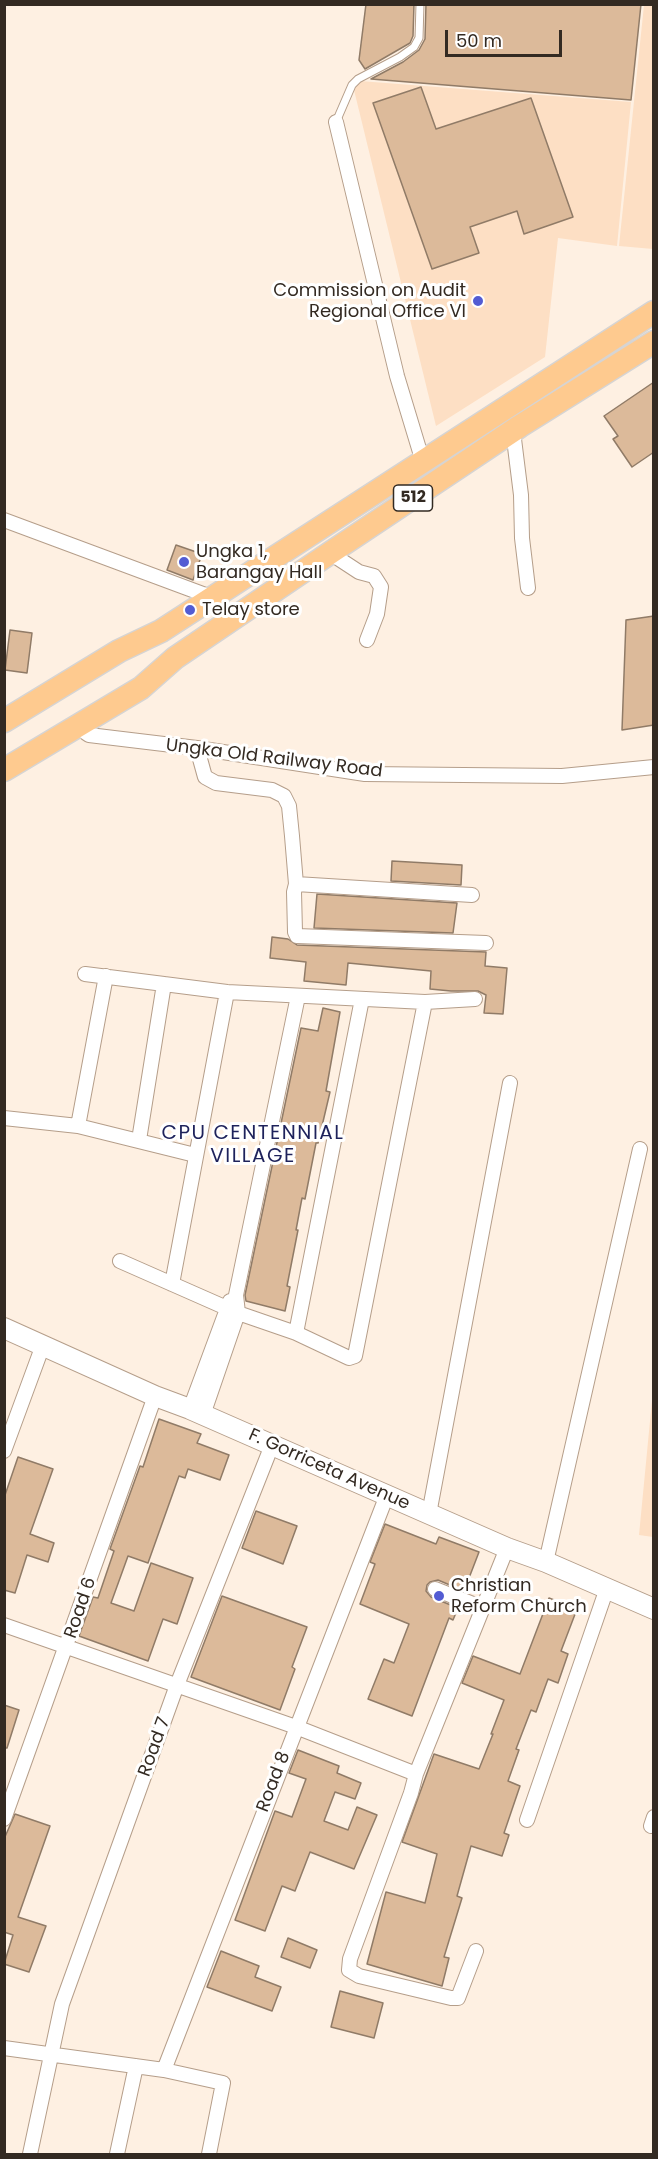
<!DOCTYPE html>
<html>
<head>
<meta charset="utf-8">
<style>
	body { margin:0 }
	#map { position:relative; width:658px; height:2159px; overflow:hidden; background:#fef0e2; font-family:Poppins,sans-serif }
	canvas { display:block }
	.frame { position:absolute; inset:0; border:6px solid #332a22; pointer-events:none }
	.scale { position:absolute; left:445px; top:30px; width:117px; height:27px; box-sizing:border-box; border:3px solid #332a22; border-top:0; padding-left:8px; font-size:18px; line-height:21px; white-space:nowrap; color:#332a22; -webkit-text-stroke:4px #fff; paint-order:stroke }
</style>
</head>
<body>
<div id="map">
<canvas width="658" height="2159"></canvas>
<div class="frame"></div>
<div class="scale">50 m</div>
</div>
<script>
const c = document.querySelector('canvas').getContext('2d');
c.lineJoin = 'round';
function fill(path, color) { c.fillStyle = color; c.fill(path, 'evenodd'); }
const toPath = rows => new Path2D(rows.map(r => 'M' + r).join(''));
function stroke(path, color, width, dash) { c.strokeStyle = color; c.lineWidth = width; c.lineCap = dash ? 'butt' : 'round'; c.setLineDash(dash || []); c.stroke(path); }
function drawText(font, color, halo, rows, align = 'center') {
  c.font = font + ' Poppins,sans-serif'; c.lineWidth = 6; c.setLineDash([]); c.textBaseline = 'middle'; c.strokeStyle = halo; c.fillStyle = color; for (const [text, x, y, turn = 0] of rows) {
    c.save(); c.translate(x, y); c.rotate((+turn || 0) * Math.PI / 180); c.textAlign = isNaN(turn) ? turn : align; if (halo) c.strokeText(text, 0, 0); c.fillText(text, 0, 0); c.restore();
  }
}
fill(toPath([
	[644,5,654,5,653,249,619,246],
	[360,81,631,102,617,246,558,238,545,357,436,426,354,90],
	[653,1390,654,1537,653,1537,639,1535]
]), '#fddfc4');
const building = toPath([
	[366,4,414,4,413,36,410,43,365,69,359,60,366,4],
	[426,4,641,4,631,100,371,79,403,62,419,50,425,39,426,4],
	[421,87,436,129,531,98,573,217,524,234,517,211,470,227,479,253,432,269,373,103,421,87],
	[654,382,654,452,632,467,613,439,618,436,604,416,654,382],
	[176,545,202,554,193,580,167,570,176,545],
	[654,616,654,725,622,730,626,620,654,616],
	[10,630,32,633,27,673,5,670,10,630],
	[392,861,462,865,461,885,391,881,392,861],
	[317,894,457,903,453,933,314,928,317,894],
	[272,937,288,939,297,945,486,952,485,966,507,968,503,1014,484,1013,486,995,478,991,451,991,430,989,431,971,348,963,346,985,304,981,306,962,270,958,272,937],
	[323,1008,340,1012,326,1091,330,1092,318,1143,316,1143,305,1199,302,1198,296,1230,298,1230,287,1286,290,1287,285,1311,246,1301,245,1295,301,1028,318,1031,323,1008],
	[159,1419,201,1434,197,1443,229,1455,220,1480,188,1469,185,1478,179,1476,148,1563,128,1556,111,1603,134,1611,151,1563,193,1578,177,1624,163,1619,148,1661,79,1636,93,1597,98,1598,114,1551,110,1549,140,1466,143,1467,159,1419],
	[18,1457,53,1469,30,1534,54,1543,48,1562,27,1555,15,1593,4,1590,4,1498,18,1457],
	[256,1511,297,1526,283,1564,242,1548,256,1511],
	[385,1524,436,1544,439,1537,479,1552,464,1591,438,1580,430,1582,427,1585,426,1591,431,1597,458,1608,453,1620,449,1618,412,1716,368,1699,384,1659,394,1663,409,1624,360,1604,375,1564,370,1562,385,1524],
	[222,1596,307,1627,292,1667,295,1669,280,1710,191,1677,222,1596],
	[549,1598,577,1609,561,1651,568,1654,558,1683,548,1679,536,1712,531,1710,516,1749,519,1750,508,1781,520,1786,504,1833,509,1835,502,1856,471,1846,457,1896,462,1898,444,1957,449,1958,442,1986,367,1964,386,1892,425,1903,437,1854,402,1842,434,1754,479,1769,493,1734,491,1734,504,1700,462,1683,473,1656,520,1674,549,1598],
	[4,1705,19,1710,7,1748,4,1748,4,1705],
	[298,1750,339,1766,337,1773,361,1783,355,1799,335,1792,324,1821,348,1830,357,1807,377,1815,354,1869,310,1852,295,1891,282,1886,265,1931,235,1920,275,1811,292,1817,306,1779,289,1773,298,1750],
	[15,1814,50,1826,18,1917,46,1926,29,1972,4,1964,13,1935,4,1932,4,1839,15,1814],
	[288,1938,317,1950,310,1968,281,1957,288,1938],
	[221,1951,259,1966,255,1977,281,1987,272,2011,207,1987,221,1951],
	[340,1991,383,2003,374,2038,331,2027,340,1991]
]);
fill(building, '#dcba9a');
stroke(building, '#907b67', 1.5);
const lane = toPath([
	[336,122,352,85,358,79,400,57,414,47,419,38,420,4]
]);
const street = toPath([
	[336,122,397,376,423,462],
	[513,431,521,495,522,538,528,588],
	[4,520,211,597],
	[330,553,359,572,374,576,381,587,377,614,367,640],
	[81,724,86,733,89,735,197,748,365,774,562,776,654,767],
	[197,748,205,777,216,783,272,790,284,796,289,806,292,836,296,884,294,892,295,932,297,936,486,943],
	[296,884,472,895],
	[85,974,227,992,425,1002,475,999],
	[4,1118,78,1126,195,1155],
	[78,1126,106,976],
	[139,1140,164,984],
	[120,1261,238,1313,296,1333,349,1358,355,1356,425,1002],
	[172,1284,227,992],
	[296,1333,362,999],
	[190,1409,230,1301],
	[203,1415,238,1313,236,1295,298,996],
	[4,1451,43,1345],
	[429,1514,510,1083],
	[546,1562,640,1149],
	[435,1589,483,1608],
	[4,1625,296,1727,416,1774],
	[4,1819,155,1396],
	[527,1820,607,1588],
	[651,1826,654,1817],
	[476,1951,458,1998,451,1998,359,1976,349,1970,350,1959,411,1793,416,1774,507,1548],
	[4,2048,164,2070,223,2083,209,2154],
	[164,2070,387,1495],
	[30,2154,62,2004,177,1685,272,1445],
	[117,2154,136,2066]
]);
const secondary = toPath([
	[4,1328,155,1396,190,1409,507,1548,546,1562,654,1609]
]);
const primary = toPath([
	[4,721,119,651,161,631,654,312],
	[4,770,141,688,175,658,330,553,520,426,654,342]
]);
stroke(lane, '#b59e8a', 9);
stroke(street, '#b59e8a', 16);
stroke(secondary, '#b59e8a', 22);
stroke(primary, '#d6d4d3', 25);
stroke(lane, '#fff', 7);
stroke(street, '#fff', 14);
stroke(secondary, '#fff', 20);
stroke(primary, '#feca8f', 22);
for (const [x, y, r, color] of [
	[478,301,6,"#535cd3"],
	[184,562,6,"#535cd3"],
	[190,610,6,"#535cd3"],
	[439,1596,6,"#535cd3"]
]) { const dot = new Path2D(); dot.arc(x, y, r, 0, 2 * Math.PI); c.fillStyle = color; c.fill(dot); stroke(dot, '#fff', 2); }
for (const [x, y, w] of [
	[413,498,39]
]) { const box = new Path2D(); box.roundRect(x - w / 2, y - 13, w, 26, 4.5); c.fillStyle = '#fff'; c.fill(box); stroke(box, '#332a22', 1.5); }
drawText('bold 16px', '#332a22', null, [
	["512",413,498]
]);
drawText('18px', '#332a22', '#fff', [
	["Commission on Audit",466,291,"right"],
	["Regional Office VI",466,312,"right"],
	["Ungka 1,",196,552],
	["Barangay Hall",196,573],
	["Telay store",202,610],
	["Christian",451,1586],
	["Reform Church",451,1607]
], 'left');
drawText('18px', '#332a22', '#fff', [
	["Ungka Old Railway Road",274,759,7],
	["F. Gorriceta Avenue",329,1470,24],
	["Road 6",81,1608,-71],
	["Road 7",155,1747,-70],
	["Road 8",274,1782,-69]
]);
c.letterSpacing = '1.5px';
drawText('20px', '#1e225b', '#fff', [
	["CPU CENTENNIAL",253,1134],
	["VILLAGE",253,1157]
]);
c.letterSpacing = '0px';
</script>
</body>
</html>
